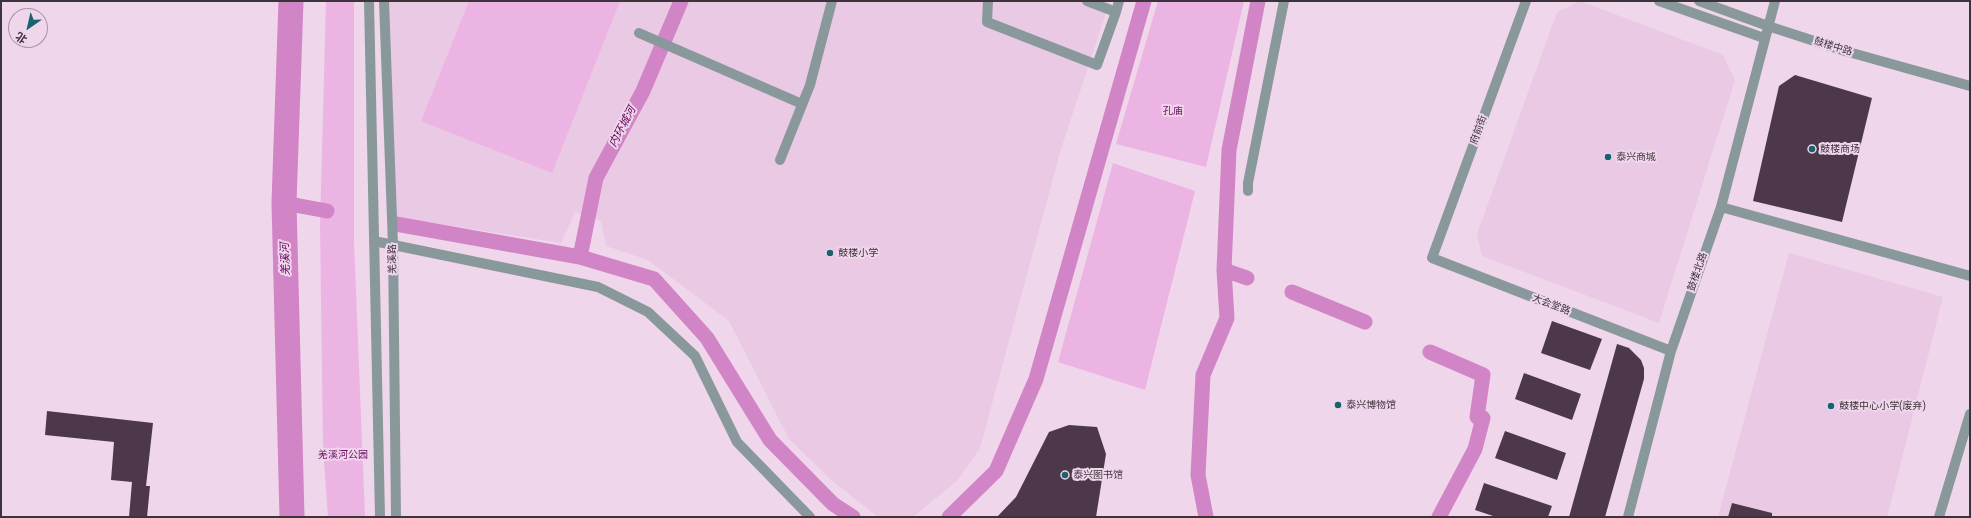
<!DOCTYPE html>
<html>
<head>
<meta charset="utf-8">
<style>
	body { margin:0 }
	#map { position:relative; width:1971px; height:518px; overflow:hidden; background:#f0d6eb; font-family:Roboto,"Noto Sans SC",sans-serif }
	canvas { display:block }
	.frame { position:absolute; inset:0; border:2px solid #3d333b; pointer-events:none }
	.north { position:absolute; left:8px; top:8px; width:40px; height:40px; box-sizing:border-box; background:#f0d6eb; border:1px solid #a895a5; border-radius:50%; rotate:214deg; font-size:11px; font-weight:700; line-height:16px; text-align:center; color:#3d333b }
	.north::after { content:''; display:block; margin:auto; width:14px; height:18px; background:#17636e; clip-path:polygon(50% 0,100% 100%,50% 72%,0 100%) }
</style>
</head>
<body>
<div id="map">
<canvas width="1971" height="518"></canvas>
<div class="frame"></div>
<div class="north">北</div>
</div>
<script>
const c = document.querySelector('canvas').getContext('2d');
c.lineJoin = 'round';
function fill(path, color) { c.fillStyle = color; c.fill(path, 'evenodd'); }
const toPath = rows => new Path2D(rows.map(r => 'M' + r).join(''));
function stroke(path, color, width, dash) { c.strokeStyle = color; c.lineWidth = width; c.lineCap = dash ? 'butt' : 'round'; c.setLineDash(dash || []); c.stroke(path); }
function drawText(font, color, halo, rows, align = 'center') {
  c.font = font + ' Roboto,"Noto Sans SC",sans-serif'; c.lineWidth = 4; c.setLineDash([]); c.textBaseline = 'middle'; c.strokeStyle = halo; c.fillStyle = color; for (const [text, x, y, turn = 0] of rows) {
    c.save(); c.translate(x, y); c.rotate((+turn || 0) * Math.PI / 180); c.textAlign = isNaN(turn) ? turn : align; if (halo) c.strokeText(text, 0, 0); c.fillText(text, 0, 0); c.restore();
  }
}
fill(toPath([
	[387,1,1110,1,1061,149,980,448,958,480,913,517,878,517,830,479,789,439,729,321,648,260,606,246,601,221,575,212,561,243,390,216],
	[1580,1,1723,55,1735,80,1659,323,1482,256,1477,234,1557,12],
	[1789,253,1943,297,1887,517,1718,517]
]), '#e9c9e4');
fill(toPath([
	[326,1,354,1,354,241,365,517,328,517,323,447,320,225],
	[469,1,620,1,552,173,421,121],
	[1158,1,1244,1,1206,167,1116,144],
	[1113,163,1195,191,1145,390,1058,362]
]), '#ecb4e3');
stroke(toPath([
	[284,203,327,211],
	[396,224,580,257,654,279,707,338,770,440,833,504,853,517],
	[580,257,596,178,643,91,681,1],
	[1224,270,1247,278],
	[1292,292,1365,322],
	[1430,352,1483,375,1477,417,1483,418,1475,449,1439,517],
	[949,517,996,471,1036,379,1144,1],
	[1206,517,1198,475,1203,375,1227,318,1224,270,1229,150,1258,1]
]), '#d184c6', 15);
stroke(toPath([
	[291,1,284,203,292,517]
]), '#d184c6', 25);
fill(toPath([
	[1795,75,1872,98,1842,222,1753,201,1779,86],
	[1552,321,1602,339,1590,370,1541,353],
	[1617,344,1629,348,1641,360,1644,368,1644,379,1605,517,1569,517],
	[1524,373,1581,394,1572,420,1515,399],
	[47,411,153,423,146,486,150,486,147,517,129,517,132,482,111,480,114,442,45,435],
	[1069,425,1097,427,1106,454,1096,517,997,517,1016,497,1049,432],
	[1505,431,1566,453,1557,480,1495,458],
	[1484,483,1552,506,1548,517,1496,517,1475,510],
	[1732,503,1772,513,1772,517,1728,517]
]), '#4d3849');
stroke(toPath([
	[369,1,380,517],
	[384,1,393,245,396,517],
	[988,1,987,22,1097,65,1116,12,1087,1],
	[1526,1,1432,258,1671,351],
	[1659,1,1764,38],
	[1699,1,1768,26,1845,51,1970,86],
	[1116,12,1119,1],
	[639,33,802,104],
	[780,160,810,85,832,1],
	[1248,191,1248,183,1284,1],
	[1721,207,1970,276],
	[374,241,598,287,648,312,695,356,737,442,810,517],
	[1628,517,1671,351,1721,207,1775,1],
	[1939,517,1970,414]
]), '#89999b', 10);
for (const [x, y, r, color] of [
	[1812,149,4,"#17636e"],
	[1608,157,4,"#17636e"],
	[830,253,4,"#17636e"],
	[1338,405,4,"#17636e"],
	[1831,406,4,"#17636e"],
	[1065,475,4,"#17636e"]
]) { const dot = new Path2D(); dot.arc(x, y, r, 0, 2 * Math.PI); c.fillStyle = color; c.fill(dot); stroke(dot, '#f0d6eb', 1.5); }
drawText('10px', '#3d333b', '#f0d6eb', [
	["鼓楼中路",1833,47,17],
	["府前街",1479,130,-70],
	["羌溪路",393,259,-91],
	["鼓楼北路",1698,272,-71],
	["大会堂路",1551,305,21]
]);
drawText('10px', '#6c0d64', '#f0d6eb', [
	["孔庙",1173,111],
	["羌溪河公园",343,455]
]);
drawText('10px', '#3d333b', '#f0d6eb', [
	["鼓楼商场",1820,149],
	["泰兴商城",1616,157],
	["鼓楼小学",838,253],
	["泰兴博物馆",1346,405],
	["鼓楼中心小学(废弃)",1839,406],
	["泰兴图书馆",1073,475]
], 'left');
drawText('italic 11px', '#64005d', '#f0d6eb', [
	["内环城河",623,127,-62],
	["羌溪河",286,259,-92]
]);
</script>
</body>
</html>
